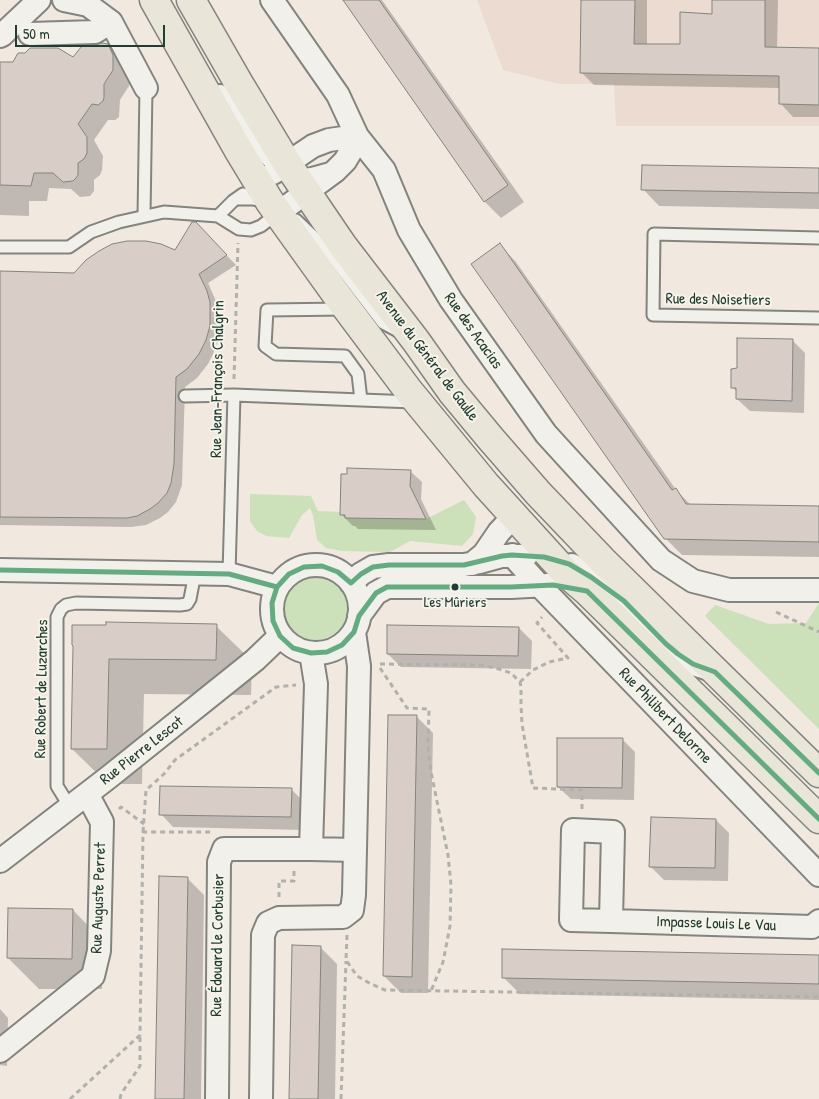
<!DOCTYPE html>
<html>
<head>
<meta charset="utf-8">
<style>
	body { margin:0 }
	#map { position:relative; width:819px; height:1099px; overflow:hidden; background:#f1e8e0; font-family:"Patrick Hand",sans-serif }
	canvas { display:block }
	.scale { position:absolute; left:15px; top:25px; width:150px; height:22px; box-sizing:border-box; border:2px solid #1f3d34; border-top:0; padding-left:6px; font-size:15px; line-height:18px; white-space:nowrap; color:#1f3d34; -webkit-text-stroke:4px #f7f3e8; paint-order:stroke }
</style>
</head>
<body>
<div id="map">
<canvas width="819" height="1099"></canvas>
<div class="scale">50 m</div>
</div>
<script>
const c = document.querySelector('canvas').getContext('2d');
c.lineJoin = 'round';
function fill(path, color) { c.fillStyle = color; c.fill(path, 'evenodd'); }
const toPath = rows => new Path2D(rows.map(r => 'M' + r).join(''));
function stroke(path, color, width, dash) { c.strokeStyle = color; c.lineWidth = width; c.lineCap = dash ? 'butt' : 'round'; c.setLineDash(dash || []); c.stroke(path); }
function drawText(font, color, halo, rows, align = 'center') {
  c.font = font + ' "Patrick Hand",sans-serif'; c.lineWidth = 4; c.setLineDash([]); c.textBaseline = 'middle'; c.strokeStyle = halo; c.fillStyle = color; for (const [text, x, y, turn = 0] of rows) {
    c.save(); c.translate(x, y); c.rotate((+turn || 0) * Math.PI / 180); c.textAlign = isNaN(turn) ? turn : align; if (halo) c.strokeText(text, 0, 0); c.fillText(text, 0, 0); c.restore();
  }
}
fill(toPath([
	[477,0,819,0,819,126,616,126,614,84,559,84,503,70]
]), '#ebdbd0');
fill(toPath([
	[250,494,311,496,318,511,340,512,341,515,414,517,415,519,426,519,464,500,476,517,473,534,462,546,410,541,390,552,342,551,326,548,317,540,313,515,310,508,302,515,289,538,266,536,257,531,250,521],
	'283 608a32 32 0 1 1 64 0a32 32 0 1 1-64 0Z',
	[819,603,819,729,705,616,715,605,769,624,806,623]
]), '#cce0b9');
fill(toPath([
	[345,0,382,0,524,202,501,218,484,201],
	[582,0,647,0,647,45,681,46,713,15,713,0,778,0,777,48,819,49,819,117,793,117,781,104,781,88,594,85,581,72],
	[106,44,122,61,129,72,129,86,120,100,119,117,115,120,108,120,94,140,103,156,102,170,100,175,94,180,94,191,90,196,80,197,71,189,49,188,47,201,29,201,29,216,0,215,0,63,73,59],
	[819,169,819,209,659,206,643,189],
	[195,223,236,265,208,283,216,301,219,312,219,330,218,340,213,354,208,364,197,378,185,387,182,485,176,502,168,512,160,518,146,525,131,527,0,525,0,272,75,274,175,251],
	[500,245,516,262,677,491,691,505,819,508,819,557,682,555,665,538],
	[793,341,805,353,804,413,750,411,737,399,737,392,732,387,738,370],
	[410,471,422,482,421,499,436,530,358,529,355,526,353,526,341,514],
	[108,626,216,626,252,661,251,695,144,694,142,784,108,784,72,749],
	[519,628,532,641,531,669,401,667,388,654],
	[416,716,433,733,428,993,401,993,384,976],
	[623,740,635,752,634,800,571,799,558,787],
	[291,789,304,802,304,830,173,827,161,814],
	[716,820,729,833,728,881,664,880,651,867],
	[187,878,204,895,201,1099,156,1099],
	[73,910,103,941,102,989,39,989,8,958],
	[320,947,337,964,335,1099,290,1099],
	[819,956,819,1000,520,994,503,977],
	[0,1009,8,1018,7,1066,0,1065]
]), '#0003');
const building = toPath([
	[343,0,379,0,508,185,484,202,343,0],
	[581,0,635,0,634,44,680,44,680,12,712,14,712,0,765,0,765,47,819,48,819,105,779,104,779,76,580,73,581,0],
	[102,43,108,44,113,55,113,70,104,84,104,98,103,101,98,105,92,104,78,124,87,137,87,153,84,159,78,163,78,175,76,178,73,181,63,182,53,173,34,173,31,186,0,185,0,62,13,62,18,53,25,53,30,48,58,48,73,57,82,46,95,45,102,43],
	[642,165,819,168,819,193,641,190,642,165],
	[192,222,196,222,227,255,199,274,207,291,210,302,210,326,206,340,199,354,187,369,176,377,174,464,171,483,167,493,158,503,150,509,137,516,127,518,0,517,0,271,74,273,86,260,99,251,112,244,127,241,146,241,161,244,175,250,192,222],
	[500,243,672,490,676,488,686,504,819,506,819,542,664,539,471,264,500,243],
	[737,338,793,339,792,401,736,399,736,388,731,388,731,369,737,368,737,338],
	[347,468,411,470,410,486,426,519,345,518,345,515,340,515,341,474,347,474,347,468],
	[106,622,217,624,216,660,109,659,107,749,71,749,73,646,72,645,72,625,106,625,106,622],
	[387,625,519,627,518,656,387,654,387,625],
	[388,715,417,715,412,977,383,976,388,715],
	[557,738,623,738,622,788,557,787,557,738],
	[160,786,292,788,291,817,159,815,160,786],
	[651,817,716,819,715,868,649,867,651,817],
	[159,876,188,877,184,1099,155,1099,159,876],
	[8,908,73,909,72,959,7,958,8,908],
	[292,945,321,946,318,1099,289,1099,292,945],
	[502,949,819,955,819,984,502,978,502,949]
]);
fill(building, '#d8cec7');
stroke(building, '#83847f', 1);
const lane = toPath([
	[237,199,253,199,266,201],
	[144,216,146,88],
	[218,216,233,201,243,194],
	[296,220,322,245,331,255,383,323,400,332],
	[819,238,654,234,653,315,819,318],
	[0,247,69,247,91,232,119,222,164,212,218,216,239,229,251,230,261,226,278,213],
	[185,396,234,395,361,400,358,374,345,356,276,354,265,346,267,310,345,309],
	[361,400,414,402],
	[229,574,234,395],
	[70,807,57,786,57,617,61,609,66,605,76,603,180,605,187,604,190,599,195,573]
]);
const street = toPath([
	[64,0,88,5,111,22,146,88],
	[272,0,338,95,357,136,384,170,409,230,451,300,546,434,661,560,693,581,729,590,819,590],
	[30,34,95,32,111,22],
	[0,36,2,35,39,0],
	[220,96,230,112,255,141,286,170,297,178,305,180,312,179,330,174],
	[273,173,313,146,329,140,357,136],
	[278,213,335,171,345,161,351,151,357,136],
	[512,555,539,585,819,875],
	[472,564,484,554,499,532,514,516],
	[572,565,591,577,624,601,666,644,678,654,693,664,706,668],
	'272 609a44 44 0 1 1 88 0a44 44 0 1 1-88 0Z',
	[0,570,229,574,277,587],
	[351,583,361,574,373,567,389,565,464,565,480,562,502,556,526,556],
	[359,616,376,593,387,587,511,587,548,585],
	[311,849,355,850],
	[0,861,109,777,255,660,280,636],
	[611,921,613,832,573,830,571,920,611,921,812,927,819,921],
	[0,1051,93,976,99,951,102,822,87,794],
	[217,1099,219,862,224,849,311,849,316,684,311,653],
	[261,1099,263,935,268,923,279,918,343,917,352,910,354,895,359,666,354,632]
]);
const primary = toPath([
	[154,0,239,151,270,202,336,294,408,390,486,485,566,573,587,591,819,819],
	[191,0,238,82,288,165,343,246,416,341,452,392,491,439,538,493,602,560,819,773]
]);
stroke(lane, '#83847f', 15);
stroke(street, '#83847f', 26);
stroke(primary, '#83847f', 31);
stroke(toPath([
	[234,379,238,243],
	[776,612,819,632],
	[380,664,482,665,499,669,511,673,520,682,521,687,521,705,522,724,533,788,582,790,582,809],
	[380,668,407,708,429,709,428,746,431,772,448,855,451,885,450,926,443,962,431,991],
	[520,682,533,670,549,662,568,658,537,623,542,617],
	[119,809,121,807,144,824],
	[143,832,146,790,164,774,175,760,276,687,296,685],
	[279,897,279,881,294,881,294,869],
	[347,935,346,960,357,976,371,984,385,990,819,997],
	[70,1099,140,1035,143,832,212,832],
	[120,1099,121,1094,140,1066,140,1036],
	[341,1099,346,961]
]), '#b0b1ac', 3, [5, 4]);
stroke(lane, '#f2f0eb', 11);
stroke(street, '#f2f0eb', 22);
stroke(primary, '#e9e5d8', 28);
stroke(toPath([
	[0,570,229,574,277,587],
	[819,773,715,672,693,664,678,654,666,644,624,601,591,577,569,564,544,557,512,555,502,556,464,565,389,565,373,567,361,574,351,583,338,572,322,566,304,567,289,574,277,587,272,603,273,621,280,636,293,648,311,653,327,652,342,645,354,632,359,616,376,593,387,587,511,587,553,585,587,591,819,819]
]), '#65ab82', 5);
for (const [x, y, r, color] of [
	[455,587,4.5,"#1f3d34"]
]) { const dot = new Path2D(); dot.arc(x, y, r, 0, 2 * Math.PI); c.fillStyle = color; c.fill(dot); stroke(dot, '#f7f3e8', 2); }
drawText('15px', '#1f3d34', '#f7f3e8', [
	["Les Mûriers",455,603]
]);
drawText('16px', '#1f3d34', '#f7f3e8', [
	["Rue des Noisetiers",718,300,1],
	["Rue des Acacias",473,331,55],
	["Avenue du Général de Gaulle",427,356,53],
	["Rue Jean-François Chalgrin",218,379,-89],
	["Rue Robert de Luzarches",42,689,-89],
	["Rue Philibert Delorme",665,716,46],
	["Rue Pierre Lescot",142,751,-38],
	["Rue Auguste Perret",99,898,-88],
	["Impasse Louis Le Vau",716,924,2],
	["Rue Édouard le Corbusier",218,945,-89]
]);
</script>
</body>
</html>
